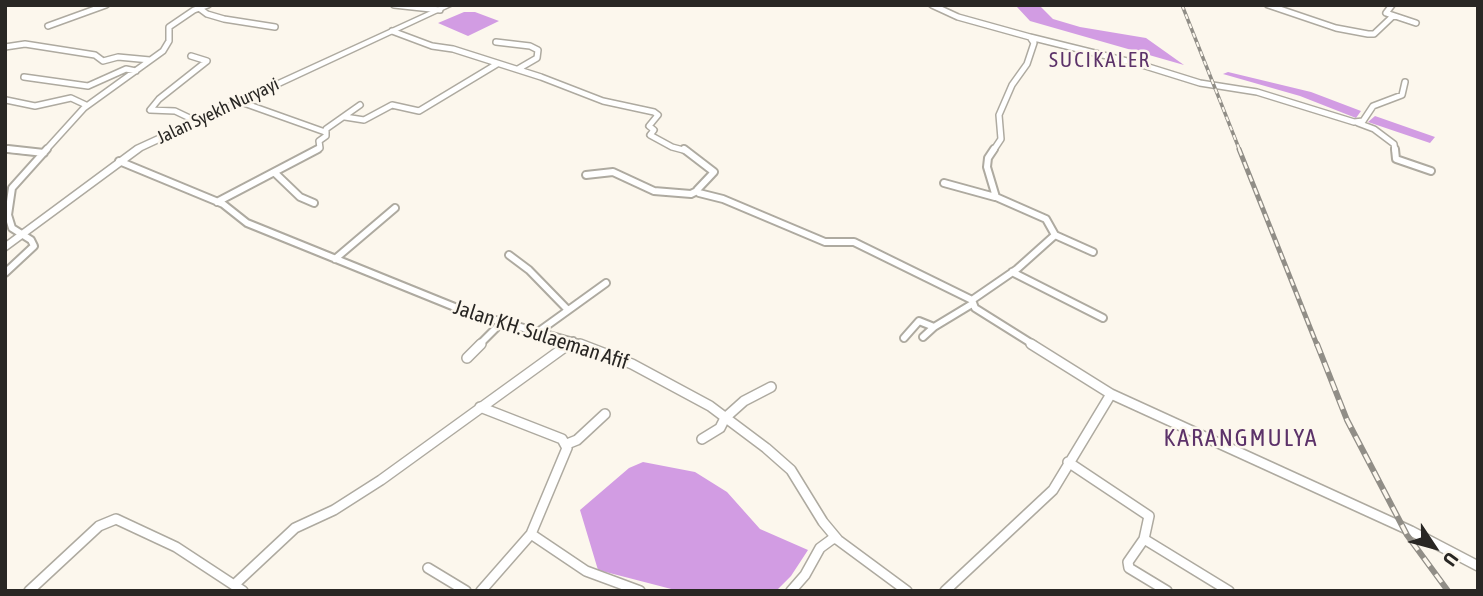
<!DOCTYPE html>
<html>
<head>
<meta charset="utf-8">
<style>
	body { margin:0 }
	#map { position:relative; width:1483px; height:596px; overflow:hidden; background:#fcf7ed; font-family:"Asap Condensed",sans-serif }
	canvas { display:block }
	.frame { position:absolute; inset:0; border:7px solid #292724; pointer-events:none }
	.north { position:absolute; left:1399px; top:512px; width:70px; height:70px; -webkit-text-stroke:5px #fcf7ed; paint-order:stroke; rotate:126deg; font-size:19px; font-weight:700; line-height:28px; text-align:center; color:#292724 }
	.north::after { content:''; display:block; margin:auto; width:24px; height:32px; background:#292724; clip-path:polygon(50% 0,100% 100%,50% 72%,0 100%) }
</style>
</head>
<body>
<div id="map">
<canvas width="1483" height="596"></canvas>
<div class="frame"></div>
<div class="north">U</div>
</div>
<script>
const c = document.querySelector('canvas').getContext('2d');
c.lineJoin = 'round';
function fill(path, color) { c.fillStyle = color; c.fill(path, 'evenodd'); }
const toPath = rows => new Path2D(rows.map(r => 'M' + r).join(''));
function stroke(path, color, width, dash) { c.strokeStyle = color; c.lineWidth = width; c.lineCap = dash ? 'butt' : 'round'; c.setLineDash(dash || []); c.stroke(path); }
function drawText(font, color, halo, rows, align = 'center') {
  c.font = font + ' "Asap Condensed",sans-serif'; c.lineWidth = 5; c.setLineDash([]); c.textBaseline = 'middle'; c.strokeStyle = halo; c.fillStyle = color; for (const [text, x, y, turn = 0] of rows) {
    c.save(); c.translate(x, y); c.rotate((+turn || 0) * Math.PI / 180); c.textAlign = isNaN(turn) ? turn : align; if (halo) c.strokeText(text, 0, 0); c.fillText(text, 0, 0); c.restore();
  }
}
fill(toPath([
	[1008,5,1039,5,1053,19,1080,27,1146,38,1184,65,1030,21,1017,7],
	[464,12,475,12,499,21,468,36,438,23],
	[1228,72,1311,92,1361,111,1356,118,1300,96,1223,74],
	[1375,116,1435,137,1430,143,1368,122],
	[643,462,695,472,727,492,760,529,808,550,791,576,776,591,679,591,598,570,580,510,629,468]
]), '#d29ce3');
const minorFar2 = toPath([
	[394,5,440,10],
	[932,5,958,17,1030,37,1034,43,1027,64,1012,85,999,115,1001,139,993,151],
	[1268,5,1336,28,1368,34,1374,34,1393,16],
	[1392,5,1386,13,1416,23],
	[199,8,207,14,224,19,275,27],
	[48,26,106,5],
	[392,31,432,46,453,49,541,77,603,101,654,112,658,115,649,126,654,130,650,135,672,147,687,151],
	[1030,37,1139,64,1200,83,1257,92,1354,122,1363,121,1373,106,1402,95,1405,82],
	[496,42,530,46,538,50,537,58,518,69],
	[5,47,25,44,95,55,103,61,118,57,150,60],
	[191,56,207,61,159,99,150,110,175,111,196,121],
	[24,77,88,86,126,69,136,71],
	[6,100,35,106,71,98,86,105],
	[238,101,325,132],
	[345,117,364,120,392,105,419,111,497,64],
	[1358,123,1374,129,1394,144,1395,151],
	[5,149,25,151],
	[45,151,84,108,163,51,169,41,169,27,194,10,208,5],
	[314,151,320,148,319,141,326,136,326,129,360,105]
]);
const minorFar1 = toPath([
	[8,149,44,153],
	[684,149,714,172,697,190,699,193,723,199,825,242,854,242,972,300],
	[994,149,988,158,987,167,996,197,1046,219,1055,235,1017,269,972,300,975,308,1034,345],
	[1395,149,1396,159,1431,171],
	[119,161,223,204,247,223,467,312,584,345],
	[275,173,300,197,314,203],
	[586,175,613,172,654,191,691,194,697,191],
	[944,183,995,197],
	[217,202,318,149],
	[1055,235,1093,252],
	[509,255,529,270,568,310],
	[335,259,395,208],
	[1012,272,1103,318],
	[5,273,34,246,31,240,12,228,8,215,12,188,47,149],
	[538,332,606,283],
	[923,337,934,327],
	[904,338,919,321,934,327,972,304],
	[479,345,502,322],
	[567,345,573,341]
]);
const minor = toPath([
	[580,344,632,364,710,406,766,448,791,470,823,522,838,540,907,591],
	[1031,344,1111,394,1411,531,1478,566],
	[467,358,481,344],
	[480,407,562,439,567,448,531,534,481,591],
	[702,439,720,428,725,418,744,401,771,387],
	[567,444,577,440,605,414],
	[1068,462,1149,516,1144,539,1229,591],
	[531,534,586,571,640,591],
	[1144,539,1128,562,1129,568,1167,591],
	[428,568,466,591],
	[234,585,295,528,334,510,381,480,569,344],
	[29,591,99,526,116,519,176,547,243,591],
	[791,591,805,575,820,548,835,537],
	[945,591,1053,490,1111,394]
]);
const secondary = toPath([
	[444,5,453,5,142,150,5,251,5,243,136,146,444,5]
]);
stroke(minorFar2, '#aeaaa0', 8);
stroke(minorFar1, '#aeaaa0', 10);
stroke(minor, '#aeaaa0', 12);
stroke(secondary, '#aeaaa0', 3);
stroke(minorFar2, '#fff', 5);
stroke(minorFar1, '#fff', 6);
stroke(minor, '#fff', 9);
fill(secondary, '#fff');
const railFar2 = toPath([
	[1182,5,1240,151]
]);
const railFar1 = toPath([
	[1239,149,1317,345]
]);
const rail = toPath([
	[1317,344,1347,420,1407,535,1448,591]
]);
stroke(railFar2, '#918e87', 3.5);
stroke(railFar1, '#918e87', 5);
stroke(rail, '#918e87', 6);
stroke(railFar2, '#fcf7ed', 2, [5]);
stroke(railFar1, '#fcf7ed', 2.5, [7]);
stroke(rail, '#fcf7ed', 3.5, [10]);
drawText('18px', '#292724', '#fcf7ed', [
	["Jalan Syekh Nuryayi",218,111,-25]
]);
c.letterSpacing = '2px';
drawText('21px', '#5c3269', '#fcf7ed', [
	["SUCIKALER",1100,60]
]);
c.letterSpacing = '0px';
drawText('21px', '#292724', '#fcf7ed', [
	["Jalan KH. Sulaeman Afif",541,335,18]
]);
c.letterSpacing = '2px';
drawText('24px', '#5c3269', '#fcf7ed', [
	["KARANGMULYA",1241,438]
]);
c.letterSpacing = '0px';
</script>
</body>
</html>
